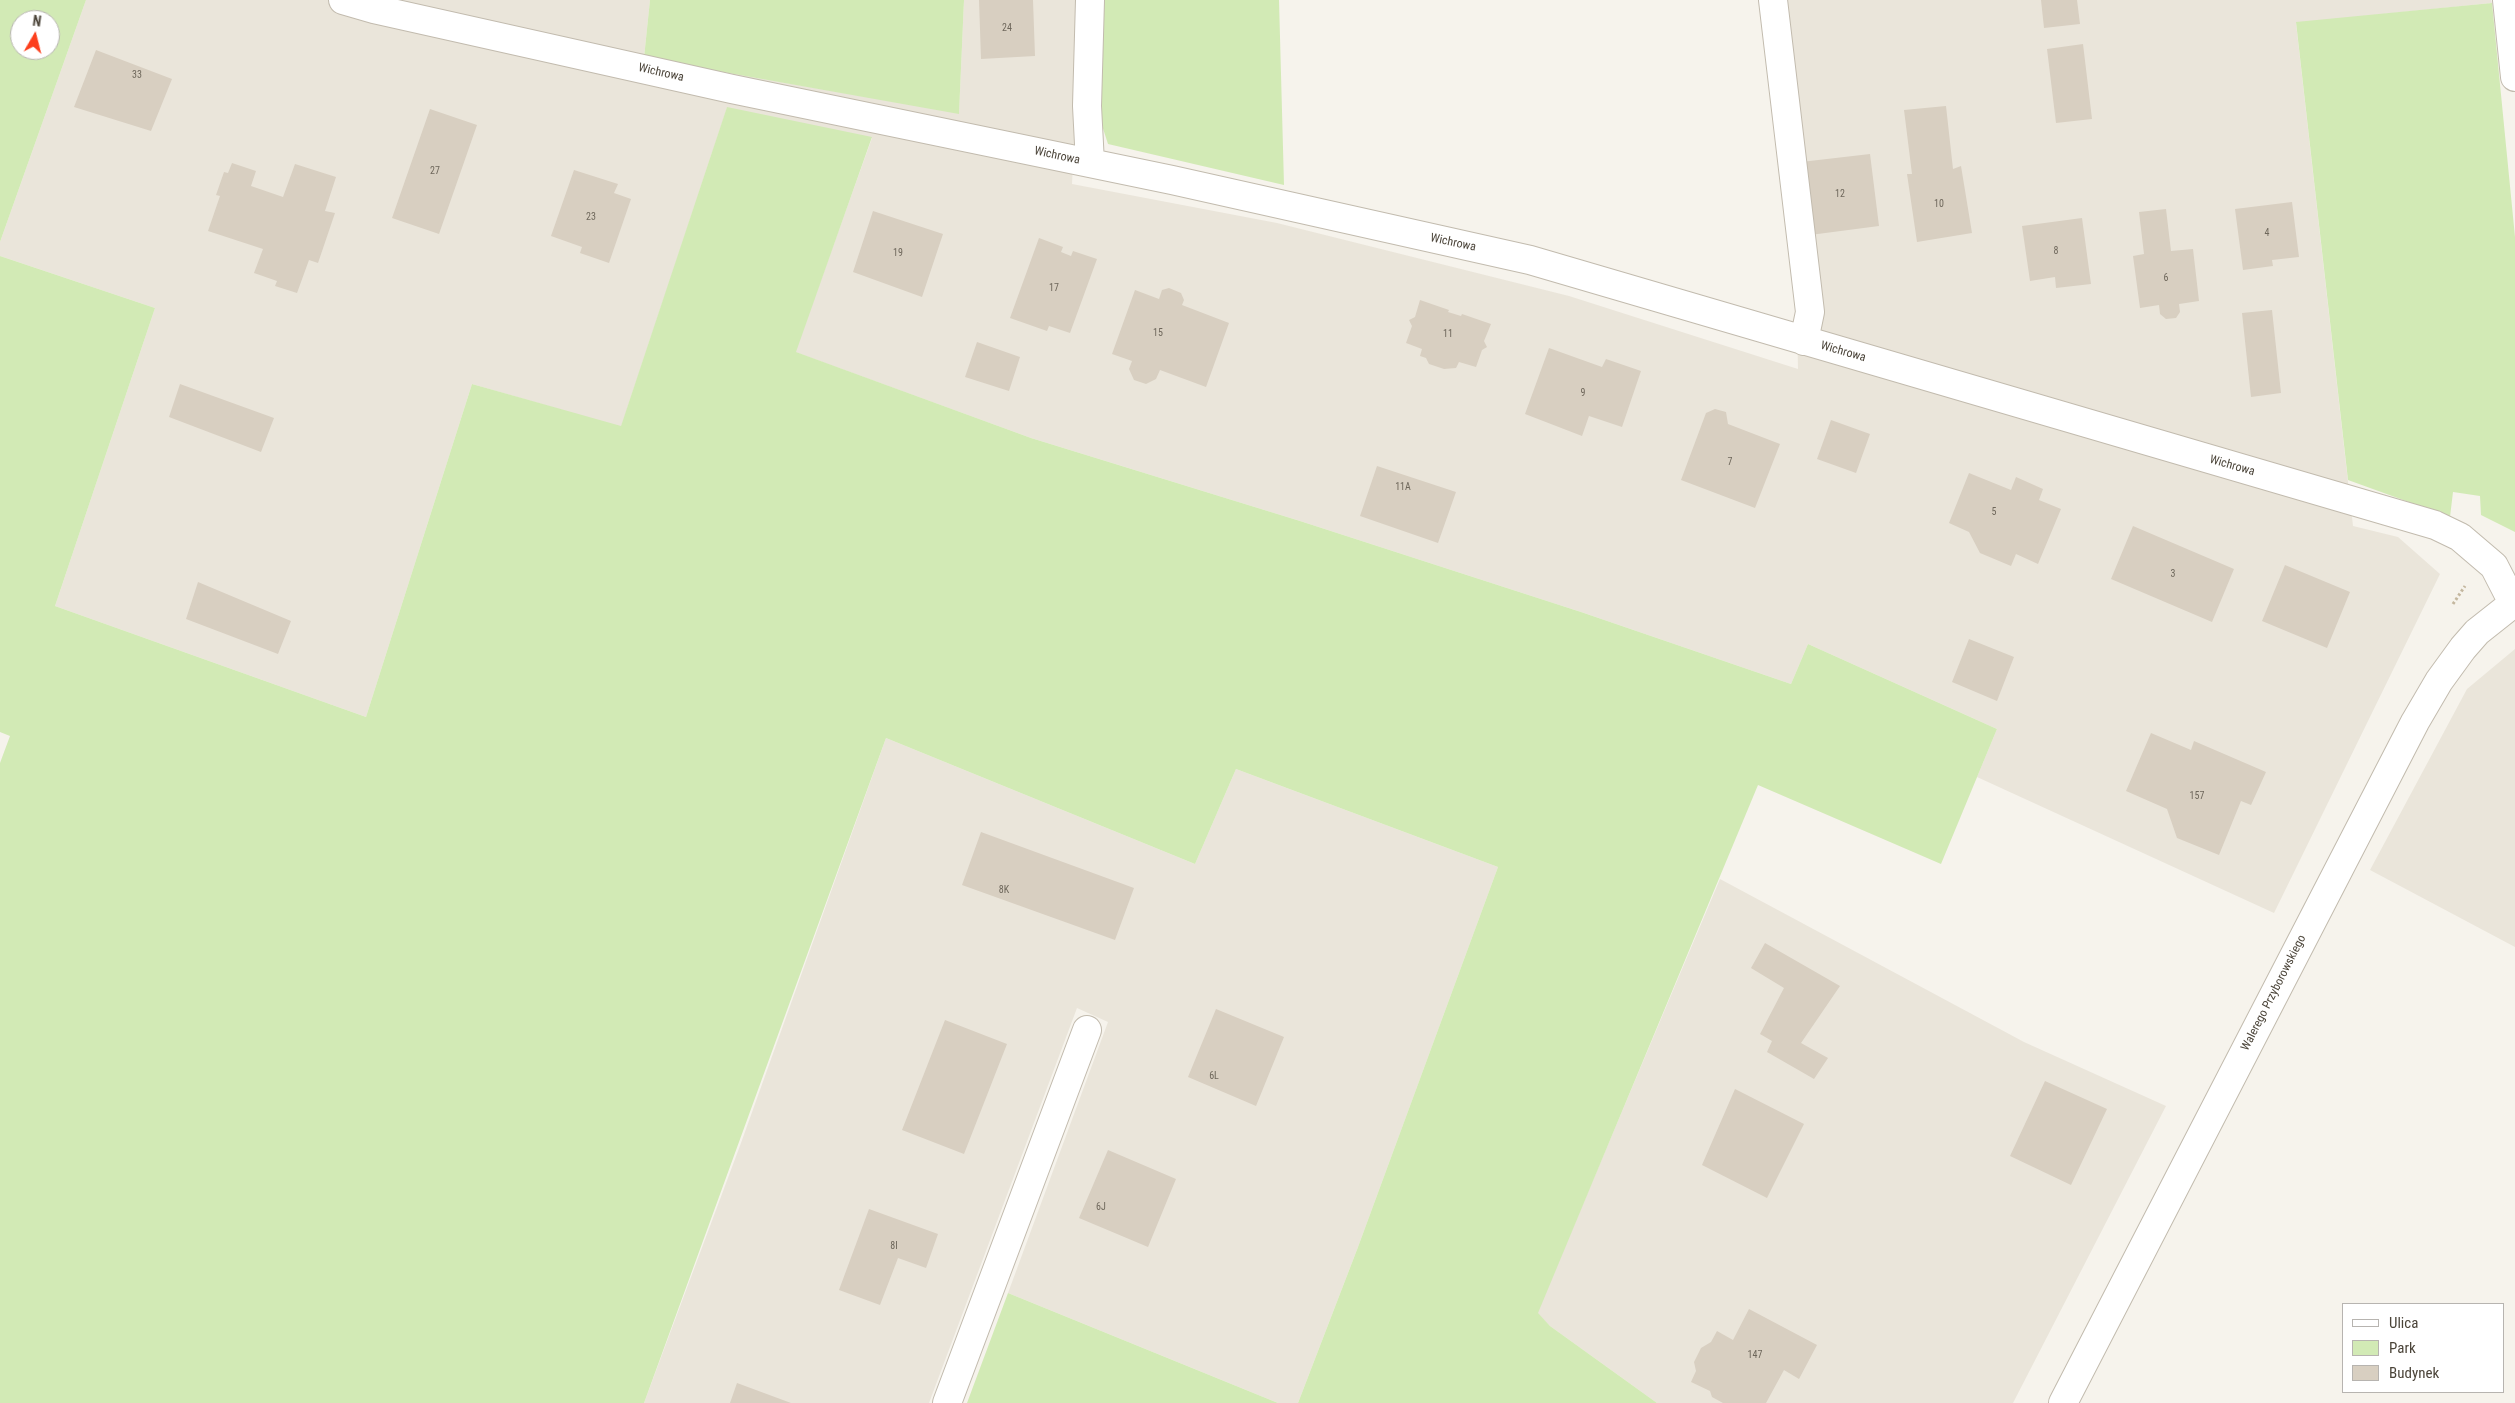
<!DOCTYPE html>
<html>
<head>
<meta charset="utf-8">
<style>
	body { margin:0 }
	#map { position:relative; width:2515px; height:1403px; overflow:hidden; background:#f6f3ec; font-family:"Roboto Condensed",sans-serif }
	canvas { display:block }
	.legend { position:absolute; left:2342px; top:1303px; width:162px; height:90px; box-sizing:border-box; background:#fff; border:1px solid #b7b4b0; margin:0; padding:6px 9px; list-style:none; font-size:15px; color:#4b4439 }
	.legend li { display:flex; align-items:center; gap:10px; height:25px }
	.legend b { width:25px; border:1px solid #b7b4b0 }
	.north { position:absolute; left:10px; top:10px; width:50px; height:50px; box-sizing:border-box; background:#fff; border:1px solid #b7b4b0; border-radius:50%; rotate:8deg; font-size:14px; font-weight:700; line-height:20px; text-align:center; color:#4b4439 }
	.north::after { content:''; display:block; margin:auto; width:18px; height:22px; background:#fc3f1d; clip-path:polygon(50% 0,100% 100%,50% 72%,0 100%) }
</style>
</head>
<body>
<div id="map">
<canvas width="2515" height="1403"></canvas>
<ul class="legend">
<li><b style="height:6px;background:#fff"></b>Ulica</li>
<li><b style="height:14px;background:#d2eab5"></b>Park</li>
<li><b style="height:14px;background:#d8cfc1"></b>Budynek</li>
</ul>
<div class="north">N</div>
</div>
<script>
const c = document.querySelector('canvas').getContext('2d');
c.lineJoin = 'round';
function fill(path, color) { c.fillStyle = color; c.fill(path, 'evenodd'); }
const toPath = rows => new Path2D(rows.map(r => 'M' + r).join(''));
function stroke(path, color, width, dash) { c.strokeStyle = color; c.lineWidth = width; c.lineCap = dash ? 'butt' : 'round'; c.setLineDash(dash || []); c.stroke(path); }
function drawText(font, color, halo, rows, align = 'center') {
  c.font = font + ' "Roboto Condensed",sans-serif'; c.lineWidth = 5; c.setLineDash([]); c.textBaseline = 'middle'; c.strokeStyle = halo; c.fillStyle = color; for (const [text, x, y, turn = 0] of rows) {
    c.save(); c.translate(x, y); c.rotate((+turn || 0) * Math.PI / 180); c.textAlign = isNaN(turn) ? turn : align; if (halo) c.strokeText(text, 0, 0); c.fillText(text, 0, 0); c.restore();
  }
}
fill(toPath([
	[86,0,650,0,644,58,959,113,964,0,1081,0,1072,184,1277,223,1569,296,1798,369,1797,319,1759,0,2491,0,2492,3,2296,23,2353,526,2398,537,2440,574,2274,913,1977,777,1997,729,1808,644,1791,684,1581,612,1300,521,1031,438,795,352,872,138,727,108,621,427,472,384,366,717,55,606,155,308,0,256,0,242],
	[2515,649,2515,947,2370,870,2467,689],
	[886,738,1195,864,1236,769,1498,867,1358,1247,1298,1403,1278,1403,1008,1293,1108,1022,1077,1008,929,1403,644,1403,741,1143],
	[1720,879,2024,1042,2166,1106,2013,1403,1657,1403,1550,1326,1537,1313]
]), '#eae5da');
fill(toPath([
	[0,0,86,0,0,242],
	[20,20,50,20,50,50,20,50],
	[650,0,964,0,959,114,644,58],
	[1098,0,1279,0,1284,185,1108,144,1097,110],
	[2492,3,2515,237,2515,532,2481,515,2480,496,2453,492,2450,517,2348,480,2296,22],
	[727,107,872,137,796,352,1031,438,1300,521,1581,612,1791,684,1808,644,1997,729,1941,864,1758,785,1538,1313,1550,1326,1657,1403,1298,1403,1358,1247,1498,867,1236,769,1195,864,886,738,644,1403,0,1403,0,763,10,736,0,732,0,256,155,308,55,606,366,717,472,384,621,426],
	[1008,1293,1278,1403,967,1403]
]), '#d2eab5');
fill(toPath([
	[979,0,1033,0,1035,56,981,59],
	[2041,0,2077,0,2080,24,2044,28],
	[2083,44,2092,119,2056,123,2047,49],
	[96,50,172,79,151,131,74,107],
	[1946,106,1953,169,1961,166,1972,233,1917,242,1907,174,1912,174,1904,110],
	[430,109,477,125,439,234,392,218],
	[1870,154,1879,226,1810,235,1801,162],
	[232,163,256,171,251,186,283,197,295,164,336,177,325,211,335,213,318,263,309,260,297,293,275,286,277,281,254,273,263,249,208,231,220,196,216,195,224,172,228,173],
	[574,170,618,184,614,193,631,199,609,263,580,253,582,247,551,236],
	[2292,202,2299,257,2272,260,2273,266,2243,270,2235,209],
	[2166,209,2171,251,2193,249,2199,301,2179,304,2180,312,2176,318,2166,319,2160,314,2159,305,2140,308,2133,256,2144,254,2139,212],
	[873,211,943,234,922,297,853,272],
	[2082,218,2091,284,2056,288,2055,277,2030,281,2022,226],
	[1039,238,1063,247,1061,252,1071,256,1073,251,1097,259,1070,333,1049,326,1047,331,1010,318],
	[1169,288,1181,293,1184,300,1182,305,1229,323,1206,387,1160,370,1156,379,1146,384,1134,380,1129,369,1132,361,1112,354,1135,290,1159,299,1162,290],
	[1420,300,1449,310,1448,312,1461,316,1462,314,1491,324,1484,341,1487,347,1482,350,1476,367,1459,362,1456,368,1444,369,1429,364,1426,358,1420,356,1422,349,1406,343,1412,326,1409,320,1415,317],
	[2272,310,2281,393,2251,397,2242,313],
	[977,342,1020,357,1009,391,965,377],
	[1549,348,1602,367,1606,359,1641,371,1622,427,1589,416,1582,436,1525,414],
	[180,384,274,418,261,452,169,417],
	[1715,409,1726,412,1728,424,1780,444,1755,508,1681,480,1706,413],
	[1831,420,1870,434,1856,473,1817,459],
	[1377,466,1456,492,1438,543,1360,516],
	[1969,473,2011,490,2016,477,2043,489,2039,500,2061,509,2038,564,2016,554,2011,566,1980,553,1969,532,1949,523],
	[2133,526,2234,569,2212,622,2111,579],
	[2285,565,2350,592,2327,648,2262,621],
	[198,582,291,621,278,654,186,619],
	[1969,639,2014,657,1997,701,1952,682],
	[2151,733,2191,750,2194,741,2266,772,2251,805,2241,801,2219,855,2177,838,2167,809,2126,791],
	[981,832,1134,888,1115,940,962,885],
	[1765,943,1840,986,1801,1043,1828,1058,1814,1079,1767,1052,1772,1041,1760,1034,1784,988,1751,968],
	[1216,1009,1284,1037,1256,1106,1188,1077],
	[945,1020,1007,1044,964,1154,902,1130],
	[2045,1081,2107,1109,2071,1185,2010,1156],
	[1735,1089,1804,1124,1767,1198,1702,1165],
	[1108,1150,1176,1179,1148,1247,1079,1218],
	[869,1209,938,1234,926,1268,898,1258,880,1305,839,1290],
	[1749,1309,1817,1345,1799,1379,1784,1370,1766,1403,1723,1403,1712,1397,1710,1391,1691,1382,1696,1371,1694,1362,1701,1348,1711,1342,1717,1331,1733,1340],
	[737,1383,791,1403,730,1403]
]), '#d8cfc1');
const minor = toPath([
	[343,0,374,9,732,89,1172,180,1530,260,2435,525,2460,537,2494,566,2513,603],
	[1773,0,1810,312,1804,341],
	[2507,0,2515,77],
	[1090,163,1087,106,1090,0],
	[947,1403,1087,1030],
	[2063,1403,2415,722,2439,681,2463,648,2477,632,2515,602]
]);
stroke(minor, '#c2bbae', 30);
stroke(toPath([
	[2453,604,2465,586]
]), '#c4b79f', 3, [2.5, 2.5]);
stroke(minor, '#fff', 28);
drawText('10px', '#6e675b', null, [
	["24",1007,28],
	["33",137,75],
	["27",435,171],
	["12",1840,194],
	["10",1939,204],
	["23",591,217],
	["4",2267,233],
	["8",2056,251],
	["19",898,253],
	["6",2166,278],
	["17",1054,288],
	["15",1158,333],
	["11",1448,334],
	["9",1583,393],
	["7",1730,462],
	["11A",1403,487],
	["5",1994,512],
	["3",2173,574],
	["157",2197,796],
	["8K",1004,890],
	["6L",1214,1076],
	["6J",1101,1207],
	["8I",894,1246],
	["147",1755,1355]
]);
drawText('12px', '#4b4439', '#fff', [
	["Wichrowa",661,73,13],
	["Wichrowa",1057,156,12],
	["Wichrowa",1453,243,12],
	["Wichrowa",1843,352,16],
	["Wichrowa",2232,466,16],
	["Walerego Przyborowskiego",2274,993,-63]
]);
</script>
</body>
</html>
